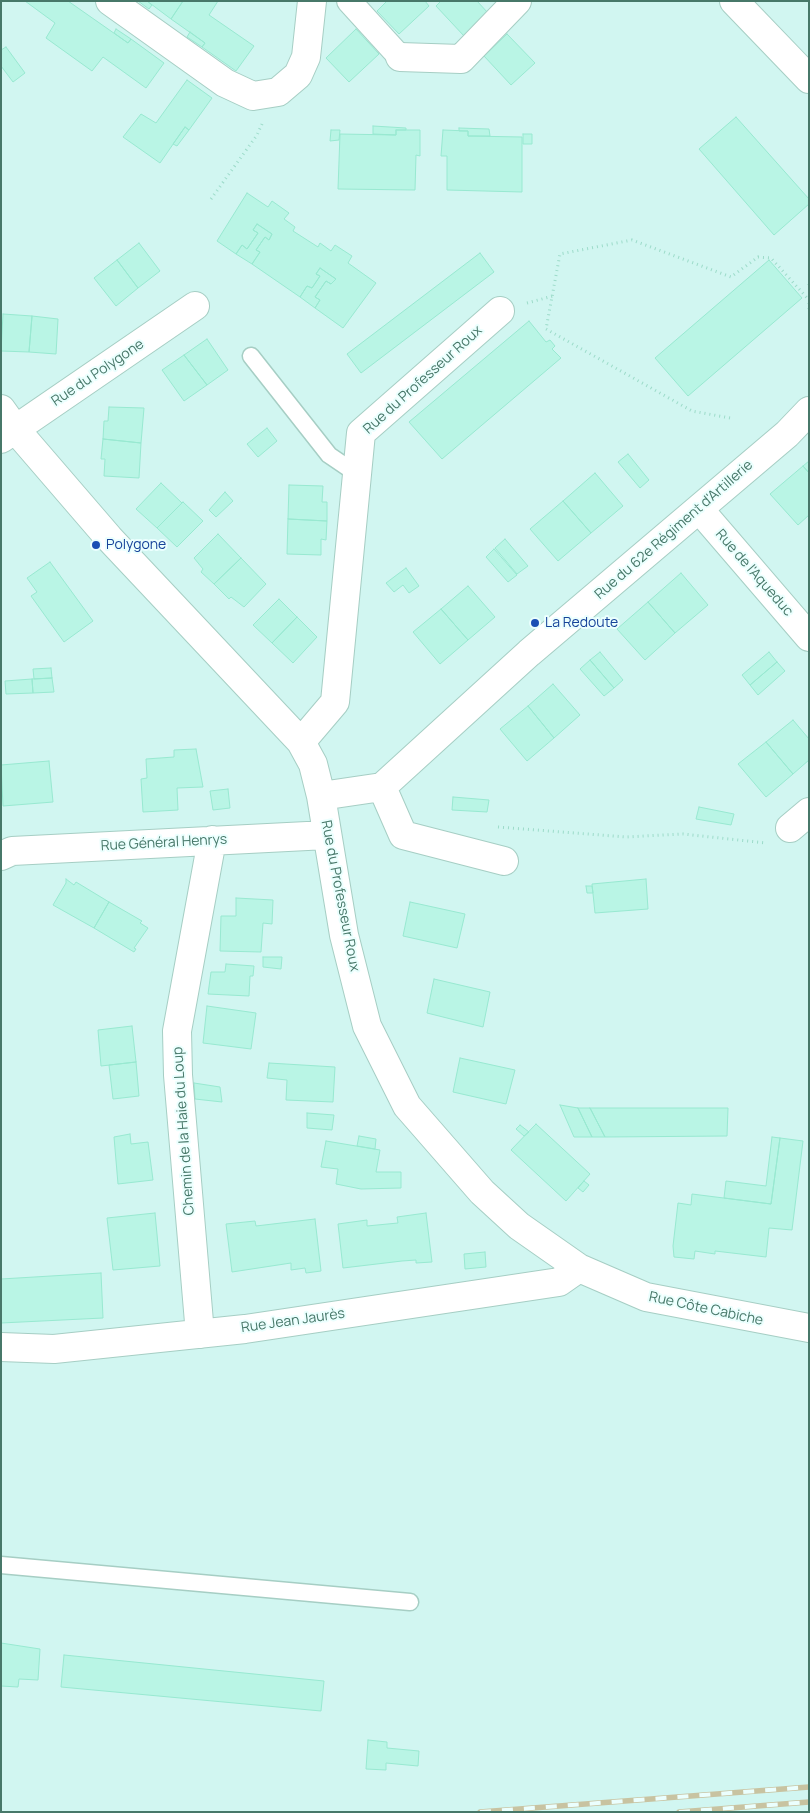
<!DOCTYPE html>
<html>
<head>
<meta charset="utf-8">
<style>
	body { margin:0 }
	#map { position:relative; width:810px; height:1813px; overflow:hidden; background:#e3fefc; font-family:Manrope,sans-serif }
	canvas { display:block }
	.frame { position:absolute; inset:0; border:2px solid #477869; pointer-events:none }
</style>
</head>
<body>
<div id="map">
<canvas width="810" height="1813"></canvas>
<div class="frame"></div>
</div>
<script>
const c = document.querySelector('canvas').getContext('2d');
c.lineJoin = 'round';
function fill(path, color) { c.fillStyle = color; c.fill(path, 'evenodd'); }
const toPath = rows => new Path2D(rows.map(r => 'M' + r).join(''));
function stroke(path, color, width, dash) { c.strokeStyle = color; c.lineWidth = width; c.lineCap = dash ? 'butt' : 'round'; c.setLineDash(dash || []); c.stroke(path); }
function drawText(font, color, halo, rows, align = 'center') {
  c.font = font + ' Manrope,sans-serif'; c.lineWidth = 4; c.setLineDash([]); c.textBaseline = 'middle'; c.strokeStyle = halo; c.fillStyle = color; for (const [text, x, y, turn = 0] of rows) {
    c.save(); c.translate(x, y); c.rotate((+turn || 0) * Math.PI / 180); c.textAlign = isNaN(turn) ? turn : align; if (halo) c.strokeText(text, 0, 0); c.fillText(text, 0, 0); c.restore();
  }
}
fill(toPath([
	[1,1,809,1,809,1812,1,1812]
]), '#d1f6f1');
const building = toPath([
	[25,1,68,1,128,43,131,39,164,63,146,88,103,57,92,71,46,38,55,23,25,1],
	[138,1,147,1,152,5,149,9,138,1],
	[147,1,183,1,171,19,147,1],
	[183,1,218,1,209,15,254,46,236,71,202,47,205,43,171,19,183,1],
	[387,1,425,1,429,6,399,34,377,11,387,1],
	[441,1,477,1,488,13,464,36,436,6,441,1],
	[116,29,131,39,128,43,114,33,116,29],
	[356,29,379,54,349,82,326,58,356,29],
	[190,32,205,43,202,47,187,37,190,32],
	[507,34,535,63,511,85,484,56,507,34],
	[6,47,25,73,13,82,1,66,1,50,6,47],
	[187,80,212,98,189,130,185,127,160,163,123,137,141,114,156,123,187,80],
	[736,117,809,199,809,204,774,235,699,149,736,117],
	[373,126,406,128,406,130,396,130,396,135,373,134,373,126],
	[185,127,189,130,177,146,173,144,185,127],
	[459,128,489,129,490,136,468,136,468,131,459,131,459,128],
	[331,130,340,130,339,140,330,141,331,130],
	[396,130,420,130,420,156,416,155,415,190,338,189,340,134,396,135,396,130],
	[443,130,468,131,468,136,522,137,522,192,447,190,447,156,441,156,443,130],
	[523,134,532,134,532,144,523,144,523,134],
	[247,193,268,207,272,201,289,213,284,219,295,227,293,231,318,247,320,243,331,251,335,245,352,256,348,263,376,283,343,328,315,308,320,300,315,297,326,281,331,284,336,279,320,268,316,274,320,276,312,288,307,286,300,297,252,264,260,252,256,250,265,237,269,240,272,234,257,224,253,230,258,233,247,249,242,245,236,254,217,241,247,193],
	[257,224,272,234,269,240,265,237,256,250,260,252,252,264,236,254,242,245,247,249,258,233,253,230,257,224],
	[139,243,160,271,138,288,117,260,139,243],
	[480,253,494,272,361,373,347,354,480,253],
	[117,260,138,288,116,306,94,278,117,260],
	[769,260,802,298,688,396,655,358,769,260],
	[320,268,336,279,331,284,326,281,315,297,320,300,315,308,300,297,307,286,312,288,320,276,316,274,320,268],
	[3,314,32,316,29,352,1,351,3,314],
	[32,316,58,319,56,354,29,352,32,316],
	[529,321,546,342,550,340,555,346,552,349,561,358,442,459,409,422,529,321],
	[207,339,228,370,207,385,184,355,207,339],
	[184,355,207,385,184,401,162,370,184,355],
	[109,407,144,408,141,443,103,439,104,421,108,421,109,407],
	[267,428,277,441,258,457,247,444,267,428],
	[103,439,141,443,139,478,104,476,105,459,101,459,103,439],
	[628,454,649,480,640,488,618,462,628,454],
	[809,461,809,473,803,466,809,461],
	[803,466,809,473,809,515,798,525,770,494,803,466],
	[595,473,623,506,591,533,563,501,595,473],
	[161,483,182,503,157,528,136,509,161,483],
	[289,485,323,486,322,502,327,502,327,521,288,519,289,485],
	[225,492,233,501,216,517,209,510,225,492],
	[563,501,591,533,558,561,530,529,563,501],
	[183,502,203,521,177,547,157,528,183,502],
	[288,519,327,521,326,540,321,539,321,555,287,554,288,519],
	[218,534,241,558,214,584,201,572,203,569,194,558,218,534],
	[505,539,528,566,517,574,495,548,505,539],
	[494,549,517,575,508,582,486,557,494,549],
	[241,558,266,584,244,607,231,597,229,599,214,584,241,558],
	[50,562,93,621,64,642,31,596,37,592,27,578,50,562],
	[406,568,419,586,409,593,403,585,394,592,386,583,406,568],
	[681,573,708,605,675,633,648,602,681,573],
	[468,586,495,617,468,640,441,609,468,586],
	[279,599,297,617,272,643,253,625,279,599],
	[648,602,675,633,645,660,617,629,648,602],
	[441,609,468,640,440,664,413,632,441,609],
	[297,617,317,637,293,663,272,643,297,617],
	[600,652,623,680,614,688,590,660,600,652],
	[769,652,777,662,750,685,742,675,769,652],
	[590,660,614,688,604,696,580,669,590,660],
	[777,662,785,671,758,695,750,685,777,662],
	[51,668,52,678,34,679,33,669,51,668],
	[52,678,54,692,33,693,32,679,52,678],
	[32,679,33,693,6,694,5,681,32,679],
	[553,684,580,715,554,738,528,706,553,684],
	[528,706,554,738,527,761,500,729,528,706],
	[793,720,809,739,809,760,793,774,766,742,793,720],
	[766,742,793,774,766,797,738,764,766,742],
	[196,749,203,787,177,788,178,810,143,812,141,779,147,778,146,759,174,757,174,750,196,749],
	[49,761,53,802,3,806,1,765,49,761],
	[228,789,230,808,213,810,210,791,228,789],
	[453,797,489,800,487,812,452,810,453,797],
	[699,807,734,814,731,825,696,819,699,807],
	[66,879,74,885,76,882,109,902,94,928,53,905,66,883,66,879],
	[646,879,648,909,595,913,592,884,646,879],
	[586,886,592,886,593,893,587,893,586,886],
	[236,898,273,900,272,924,263,923,261,952,220,951,221,916,236,916,236,898],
	[109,902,142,921,140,923,148,928,134,948,136,949,134,952,94,928,109,902],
	[410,902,465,914,457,948,403,936,410,902],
	[263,957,282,957,281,969,263,967,263,957],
	[226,964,254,966,253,976,250,976,249,996,208,994,211,972,225,972,226,964],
	[434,979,490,992,483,1027,427,1013,434,979],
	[207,1006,256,1013,251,1049,203,1043,207,1006],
	[132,1026,136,1062,101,1066,98,1030,132,1026],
	[460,1058,515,1070,506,1104,453,1092,460,1058],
	[136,1062,139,1096,113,1099,109,1065,136,1062],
	[269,1063,335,1067,333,1102,286,1100,287,1080,267,1078,269,1063],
	[194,1083,220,1087,222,1102,195,1099,194,1083],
	[560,1105,578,1108,592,1137,574,1137,560,1105],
	[578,1108,590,1108,605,1137,592,1137,578,1108],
	[590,1108,728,1108,727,1136,605,1137,590,1108],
	[307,1113,334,1115,332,1130,307,1128,307,1113],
	[536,1124,590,1174,566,1201,511,1150,536,1124],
	[520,1125,529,1132,524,1136,516,1129,520,1125],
	[130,1134,131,1144,148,1142,153,1180,118,1184,114,1137,130,1134],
	[359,1136,376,1139,375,1149,357,1146,359,1136],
	[772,1137,780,1138,771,1204,724,1198,726,1181,766,1186,772,1137],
	[780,1138,803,1141,792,1230,769,1228,766,1257,715,1251,715,1254,695,1251,694,1259,674,1257,673,1246,678,1203,691,1205,692,1194,771,1204,780,1138],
	[326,1141,380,1150,376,1172,401,1172,401,1188,361,1189,336,1184,338,1169,321,1167,326,1141],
	[584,1181,589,1185,583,1192,578,1188,584,1181],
	[155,1213,160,1266,113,1270,107,1218,155,1213],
	[426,1213,432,1262,416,1263,416,1260,402,1261,343,1268,338,1224,367,1220,367,1226,398,1223,397,1217,426,1213],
	[315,1219,321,1271,306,1273,305,1268,291,1270,291,1263,232,1272,226,1224,255,1221,256,1226,315,1219],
	[485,1252,486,1267,465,1269,464,1254,485,1252],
	[101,1273,103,1318,1,1323,1,1279,101,1273],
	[1,1643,40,1649,38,1680,19,1679,18,1687,1,1686,1,1643],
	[64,1655,324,1681,321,1711,61,1687,64,1655],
	[368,1740,387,1742,387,1748,419,1751,418,1766,386,1763,386,1770,366,1769,368,1740]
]);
fill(building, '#b9f5e5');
stroke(building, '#98e9d1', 1);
const service = toPath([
	[251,356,329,455,357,474],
	[1,1565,410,1602]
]);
const pedestrian = toPath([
	[349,1,400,57]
]);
const minor = toPath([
	[110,1,225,83,253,96,278,92,298,75,306,57,312,1],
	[734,1,809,79],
	[400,57,461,59,517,1],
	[1,409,16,430,109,538,301,742,313,764,321,796,344,935,367,1026,407,1106,482,1192,519,1226,579,1268,646,1297,809,1328],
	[1,439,195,306],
	[699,509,809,637],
	[301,742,335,702,361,433,500,311],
	[382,787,403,835,504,861],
	[321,796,382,787,529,653,787,434,809,411],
	[790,828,809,812],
	[1,856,12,851,327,835],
	[200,1334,178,1075,177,1031,212,840],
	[1,1347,54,1349,245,1329,559,1282,579,1268]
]);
stroke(service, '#a6cec4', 19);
stroke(pedestrian, '#a6cec4', 26);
stroke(minor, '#a6cec4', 30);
stroke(toPath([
	[211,199,257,135,262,124],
	[809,284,809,285],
	[527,303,553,296],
	[809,303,809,312],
	[730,418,692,411,546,329,560,254,632,240,731,277,758,257,771,258,809,300],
	[498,827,626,837,683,834,766,843]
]), '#9cdbc9', 3, [1, 4]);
stroke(service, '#fff', 16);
stroke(pedestrian, '#fff', 24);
stroke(minor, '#fff', 28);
const rail = toPath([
	[480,1812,809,1787],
	[679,1812,809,1802]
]);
stroke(rail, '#c8c3a1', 5.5);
stroke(rail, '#ebfffe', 4, [11]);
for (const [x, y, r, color] of [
	[96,545,5,"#1a4fb4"],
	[535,623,5,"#1a4fb4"]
]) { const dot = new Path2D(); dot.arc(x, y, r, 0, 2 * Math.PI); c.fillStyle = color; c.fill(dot); stroke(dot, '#ebfffe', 2); }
drawText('14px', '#477869', '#ebfffe', [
	["Rue du Polygone",98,373,-34],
	["Rue du Professeur Roux",423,380,-42],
	["Rue du 62e Régiment d'Artillerie",674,530,-41],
	["Rue de l'Aqueduc",754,573,49],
	["Rue Général Henrys",164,843,-3],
	["Rue du Professeur Roux",340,896,79],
	["Chemin de la Haie du Loup",184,1131,-94],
	["Rue Côte Cabiche",706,1309,12],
	["Rue Jean Jaurès",293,1321,-8]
]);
drawText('14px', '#164399', '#ebfffe', [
	["Polygone",106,545],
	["La Redoute",545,623]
], 'left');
</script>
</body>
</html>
